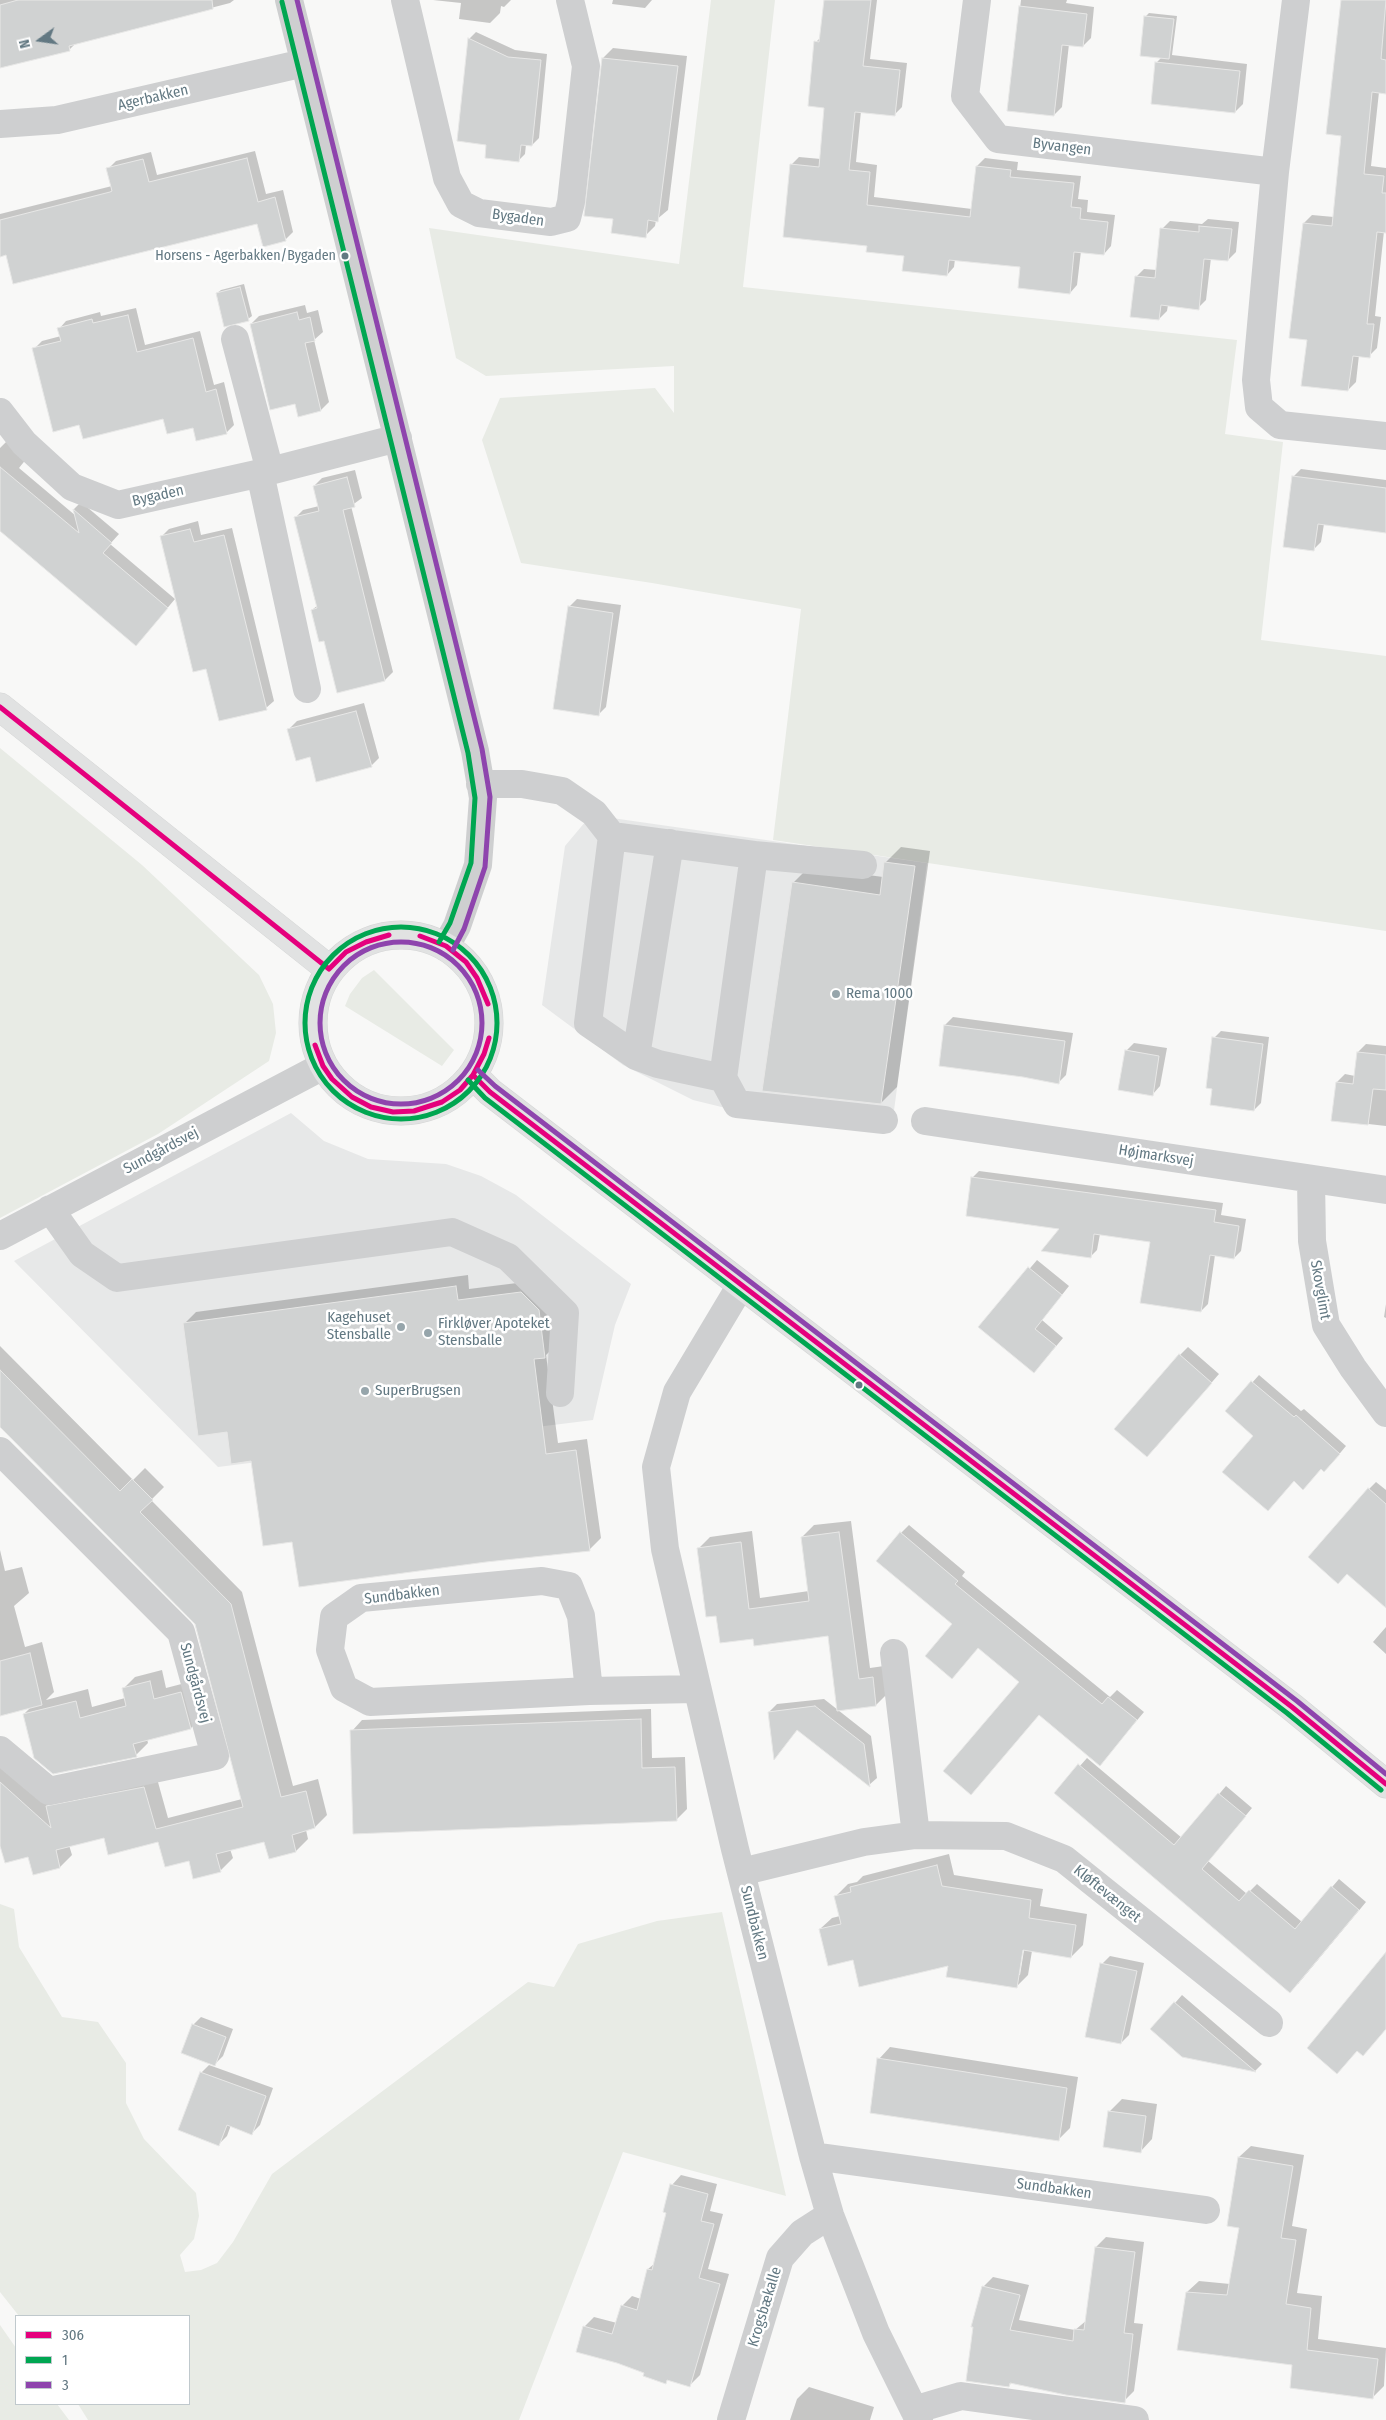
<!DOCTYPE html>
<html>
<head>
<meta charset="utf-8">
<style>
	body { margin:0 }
	#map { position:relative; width:1386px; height:2420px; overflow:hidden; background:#f8f8f7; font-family:"Fira Sans Condensed",sans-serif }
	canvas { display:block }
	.legend { position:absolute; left:15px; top:2315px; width:175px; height:90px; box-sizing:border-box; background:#fff; border:1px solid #c0c9cd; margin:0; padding:6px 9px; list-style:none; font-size:15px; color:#627882 }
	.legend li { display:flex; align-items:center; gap:10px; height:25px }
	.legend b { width:25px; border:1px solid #c0c9cd }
	.north { position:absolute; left:15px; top:15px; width:50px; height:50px; -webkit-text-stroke:4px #fff; paint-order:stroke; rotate:256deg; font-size:14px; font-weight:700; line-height:20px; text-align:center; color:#627882 }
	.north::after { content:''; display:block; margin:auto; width:18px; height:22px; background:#627882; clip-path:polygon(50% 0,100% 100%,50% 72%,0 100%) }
</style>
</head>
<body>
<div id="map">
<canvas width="1386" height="2420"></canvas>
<ul class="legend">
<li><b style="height:6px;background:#e5007d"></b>306</li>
<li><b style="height:6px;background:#00a651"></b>1</li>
<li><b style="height:6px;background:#8e44ad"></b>3</li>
</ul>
<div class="north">N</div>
</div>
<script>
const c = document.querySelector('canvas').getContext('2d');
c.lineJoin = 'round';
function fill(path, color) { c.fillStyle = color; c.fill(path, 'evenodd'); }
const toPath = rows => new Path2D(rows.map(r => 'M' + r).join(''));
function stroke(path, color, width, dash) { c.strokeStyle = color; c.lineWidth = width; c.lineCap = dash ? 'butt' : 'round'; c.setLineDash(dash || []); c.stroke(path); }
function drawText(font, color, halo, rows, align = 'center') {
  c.font = font + ' "Fira Sans Condensed",sans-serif'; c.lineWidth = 5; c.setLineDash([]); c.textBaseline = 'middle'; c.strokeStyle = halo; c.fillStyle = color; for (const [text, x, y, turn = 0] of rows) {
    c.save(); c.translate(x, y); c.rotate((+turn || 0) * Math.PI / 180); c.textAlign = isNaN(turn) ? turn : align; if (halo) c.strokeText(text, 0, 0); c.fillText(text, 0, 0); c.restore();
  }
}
fill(toPath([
	[591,815,927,863,891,1133,738,1111,693,1100,623,1065,542,1005,565,846],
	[291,1113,324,1141,368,1159,446,1164,481,1176,516,1195,631,1284,615,1325,593,1420,218,1467,14,1261]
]), '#e7e8e8');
fill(toPath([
	[711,0,775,0,743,287,1237,340,1225,434,1283,442,1261,640,1386,656,1386,931,773,840,801,609,652,583,521,563,482,440,500,398,655,388,674,413,674,366,486,376,456,358,429,228,679,264],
	[0,748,142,865,259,975,273,1004,276,1033,269,1061,158,1134,0,1218],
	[374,970,454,1050,442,1066,345,1006,350,994,362,978],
	[0,1904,14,1909,19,1947,62,2017,98,2022,126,2063,126,2103,144,2139,196,2193,199,2216,194,2239,180,2255,185,2272,201,2270,217,2263,233,2242,272,2174,528,1982,554,1987,578,1944,657,1921,722,1912,786,2196,623,2152,519,2420,88,2420,78,2404,189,2404,189,2316,19,2316,0,2292],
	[0,2325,16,2348,16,2404,57,2404,69,2420,0,2420]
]), '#e8ebe5');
fill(toPath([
	[0,0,234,0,230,3,76,43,69,50,0,52],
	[433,0,511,0,504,7,501,6,500,13,490,23,459,19,461,3],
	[613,0,652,0,645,8,612,4],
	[825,0,877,0,870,59,907,63,902,107,895,114,861,111,856,162,877,165,874,197,972,209,977,166,985,158,1018,162,1017,170,1081,176,1078,199,1088,200,1087,212,1115,215,1111,246,1104,254,1081,251,1077,285,1070,293,1021,266,955,259,954,267,947,275,905,255,868,245,792,164,799,157,821,159,826,107,816,42,821,37],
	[1021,0,1067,0,1066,3,1094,7,1091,38,1083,46,1069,44,1062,107,1054,115,1008,110],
	[1343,0,1386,0,1386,93,1379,92,1371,166,1386,168,1386,231,1384,231,1375,316,1381,317,1377,348,1369,356,1359,355,1356,382,1348,390,1308,339,1290,337,1304,223,1312,215,1334,217,1342,135],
	[1149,13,1177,16,1172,55,1247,64,1243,104,1235,112,1157,62,1162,57,1146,16],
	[476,32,515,50,547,54,539,138,532,145,526,144,525,154,518,161,488,144,469,39],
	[613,48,687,56,668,210,656,220,655,226,645,236,614,218,603,58],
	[255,151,266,194,283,190,293,232,285,240,258,223,0,255,0,214,112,186,108,169,116,161,151,152,157,175],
	[1208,219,1239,222,1236,252,1228,260,1211,258,1206,300,1198,308,1168,305,1167,311,1159,319,1136,277,1144,269,1157,270,1162,229,1170,221,1202,224],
	[244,284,252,316,248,319,217,293,221,290],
	[305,305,307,313,318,310,323,332,314,340,329,402,321,410,296,402,251,324,259,316],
	[136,308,145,345,200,331,214,385,224,382,234,425,227,432,197,440,194,427,164,417,80,424,34,349,42,341,61,336,59,329,66,321,100,312,101,316],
	[7,441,27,458,19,468,76,516,74,509,81,502,119,534,110,544,175,599,144,636,0,531,0,448],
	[1301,469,1386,480,1386,532,1324,524,1321,542,1313,550,1293,477],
	[355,470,362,498,351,506,393,672,385,680,338,692,325,639,312,610,318,605,295,518,303,510,319,506,314,486,322,478],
	[198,521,201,535,232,528,274,701,266,708,207,668,161,537,169,529],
	[577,599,621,605,606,707,598,715,569,607],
	[364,703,379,758,371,766,310,755,289,729,297,721],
	[901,847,930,851,897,1087,881,1103,793,883,809,867,883,877,885,863],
	[953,1017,1073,1033,1066,1075,1058,1083,945,1025],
	[1221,1031,1269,1037,1261,1103,1254,1110,1214,1038],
	[1134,1043,1167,1048,1160,1086,1153,1094,1126,1051],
	[1366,1044,1386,1046,1386,1126,1333,1120,1337,1082,1345,1074,1355,1076,1358,1052],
	[979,1171,1223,1203,1221,1215,1246,1219,1241,1251,1234,1258,1215,1255,1208,1304,1201,1311,1151,1241,1100,1234,1097,1250,1090,1257,1061,1228,972,1178],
	[1037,1260,1069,1286,1042,1320,1063,1338,1042,1363,980,1327],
	[468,1275,469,1289,533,1281,550,1298,556,1345,546,1355,558,1443,587,1439,601,1538,589,1550,293,1540,253,1460,228,1431,184,1324,196,1312],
	[1386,1304,1386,1318,1384,1317],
	[0,1346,133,1480,145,1468,164,1487,151,1500,242,1592,293,1786,318,1779,327,1815,315,1827,306,1830,308,1839,296,1851,265,1841,230,1849,233,1858,221,1870,189,1859,159,1841,105,1836,69,1845,72,1855,60,1867,29,1856,0,1841,0,1760,50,1804,156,1775,168,1818,242,1799,197,1624,0,1425],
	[1188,1347,1219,1374,1155,1448,1180,1355],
	[1259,1375,1301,1411,1304,1409,1346,1446,1331,1464,1255,1435,1227,1411],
	[1376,1482,1386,1490,1386,1607,1369,1489],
	[851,1521,870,1668,884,1666,887,1694,876,1705,829,1635,754,1637,717,1615,699,1548,710,1537,752,1531,760,1598,809,1591,802,1537,814,1525],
	[909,1525,965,1572,962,1576,1110,1697,1117,1690,1144,1712,1107,1756,1039,1714,1020,1682,979,1647,952,1677,953,1623,901,1533],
	[0,1550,5,1571,22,1567,29,1593,14,1606,25,1647,42,1642,54,1692,46,1700,88,1689,92,1707,125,1698,123,1689,135,1677,162,1670,166,1688,193,1681,203,1716,191,1728,147,1739,148,1743,136,1755,24,1714,32,1706,0,1715],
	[1386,1627,1386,1654,1373,1642],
	[824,1699,871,1736,877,1778,869,1785,798,1729,775,1757,769,1712,777,1704],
	[651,1709,652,1758,685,1757,687,1809,676,1820,352,1731,362,1720],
	[1087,1758,1182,1838,1226,1786,1252,1808,1208,1861,1247,1894,1257,1884,1302,1922,1339,1879,1366,1902,1298,1984,1056,1793],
	[949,1854,954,1875,1043,1889,1040,1906,1087,1914,1083,1945,1071,1957,1032,1951,1028,1975,1016,1987,949,1964,854,1958,820,1929,832,1918,840,1916,836,1896,848,1884,857,1882,863,1876],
	[1022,1944,1025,1944,1020,1975,1017,1975],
	[1110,1956,1144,1963,1129,2035,1121,2043,1102,1964],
	[1182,1995,1262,2064,1255,2071,1183,2056,1175,2003],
	[201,2017,233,2029,223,2056,215,2064,193,2025],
	[890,2047,1078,2077,1070,2128,1058,2140,879,2059],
	[209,2065,273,2088,260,2125,252,2133,231,2125,227,2136,219,2144,201,2073],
	[1122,2099,1157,2104,1152,2139,1140,2152,1105,2146,1110,2111],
	[1251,2146,1304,2155,1292,2226,1307,2229,1297,2293,1322,2296,1318,2339,1386,2348,1384,2386,1372,2398,1294,2364,1187,2292,1199,2281,1230,2284,1240,2227,1239,2157],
	[681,2175,717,2184,710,2211,723,2214,708,2269,729,2274,700,2375,690,2385,669,2379,665,2382,646,2372,584,2327,594,2317,617,2323,622,2306,632,2296,641,2299,648,2269,654,2264,667,2212,672,2185],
	[1106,2237,1144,2242,1134,2323,1143,2324,1134,2391,1124,2401,1012,2382,1009,2386,983,2287,993,2277,1029,2285,1019,2320,1075,2330,1087,2320,1096,2247],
	[809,2387,874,2407,870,2420,790,2420,797,2399]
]), '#0003');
const building = toPath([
	[18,0,212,0,213,9,69,46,70,51,0,68,0,5,18,0],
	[824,0,871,0,863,66,900,70,895,116,855,112,849,170,870,172,867,205,970,217,976,166,1011,170,1010,177,1074,183,1071,207,1081,208,1080,219,1108,222,1104,255,1074,252,1070,294,1018,288,1020,267,949,260,947,276,902,271,904,256,866,252,867,246,783,237,790,164,819,167,824,108,808,106,814,41,819,42,824,0],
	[1341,0,1386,0,1381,59,1386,60,1386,94,1372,92,1364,174,1384,176,1382,193,1386,193,1386,233,1377,232,1367,324,1374,324,1370,358,1353,356,1348,391,1301,386,1307,340,1289,338,1303,223,1332,226,1341,136,1326,134,1341,0],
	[1019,6,1087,14,1083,47,1062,45,1054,116,1007,111,1019,6],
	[1144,16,1174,19,1169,59,1140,56,1144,16],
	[468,38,508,57,541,60,532,146,521,145,519,162,485,158,486,145,457,141,468,38],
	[602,58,678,66,658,222,648,220,646,238,611,233,613,219,584,216,602,58],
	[1155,62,1240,71,1235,113,1151,104,1155,62],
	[247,158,258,202,275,197,286,241,263,247,257,224,13,284,6,255,0,257,0,220,110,192,112,191,106,168,143,159,149,182,247,158],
	[1199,226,1232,229,1228,261,1204,259,1199,310,1161,305,1159,320,1130,317,1135,276,1155,278,1160,228,1199,232,1199,226],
	[240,287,249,321,224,327,216,293,240,287],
	[297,312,299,320,310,317,315,341,305,343,321,411,298,417,295,404,270,410,250,324,297,312],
	[128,315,137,352,193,338,206,392,216,389,227,434,196,441,193,428,167,434,163,419,83,439,79,425,53,432,32,348,61,341,57,328,92,319,93,323,128,315],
	[0,467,79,533,73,509,112,543,103,553,168,608,136,646,0,531,0,467],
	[1292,476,1386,488,1386,533,1318,524,1314,551,1283,547,1292,476],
	[347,477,355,507,343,510,385,681,337,693,324,641,319,642,311,610,317,608,294,517,319,511,313,486,347,477],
	[190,529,194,542,224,535,267,710,219,721,206,669,193,672,160,536,190,529],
	[568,606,613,613,599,716,553,709,568,606],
	[356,711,372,767,316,782,310,757,296,761,287,729,356,711],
	[884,862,915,866,881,1104,762,1091,792,882,880,895,884,862],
	[944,1025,1065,1041,1059,1084,1023,1077,939,1066,944,1025],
	[1212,1037,1263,1044,1254,1111,1210,1105,1212,1089,1206,1088,1212,1037],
	[1125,1050,1159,1056,1153,1096,1118,1090,1125,1050],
	[1357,1052,1386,1055,1386,1090,1373,1089,1368,1125,1331,1121,1336,1082,1353,1084,1357,1052],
	[971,1177,1216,1210,1214,1222,1239,1226,1234,1259,1210,1255,1201,1312,1140,1303,1150,1242,1094,1234,1091,1258,1041,1251,1059,1229,966,1216,971,1177],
	[1028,1267,1062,1295,1035,1329,1056,1346,1034,1373,978,1327,1028,1267],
	[456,1286,458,1300,521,1292,539,1310,545,1358,534,1359,546,1454,576,1450,590,1551,486,1562,299,1587,292,1542,263,1546,251,1461,231,1464,227,1432,198,1436,183,1323,456,1286],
	[1179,1354,1212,1383,1147,1457,1114,1429,1179,1354],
	[0,1370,120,1491,132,1479,153,1500,140,1512,231,1604,281,1797,306,1791,315,1828,292,1835,296,1852,269,1859,264,1842,216,1854,221,1872,193,1879,189,1861,165,1867,158,1842,108,1855,104,1838,56,1850,60,1868,33,1875,28,1857,5,1863,0,1846,0,1782,51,1828,46,1806,144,1787,156,1829,243,1807,195,1624,0,1427,0,1370],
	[1251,1381,1294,1417,1296,1415,1340,1454,1324,1472,1321,1469,1303,1490,1294,1481,1268,1511,1222,1472,1253,1436,1225,1411,1251,1381],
	[1368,1488,1386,1504,1386,1608,1347,1574,1338,1584,1308,1557,1368,1488],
	[839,1532,859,1679,873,1677,876,1706,837,1711,828,1636,754,1646,753,1639,720,1643,716,1616,706,1617,697,1548,741,1542,749,1609,809,1601,801,1537,839,1532],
	[900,1532,958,1581,955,1584,1102,1704,1108,1697,1137,1720,1100,1766,1039,1715,971,1795,943,1771,1019,1682,978,1648,952,1679,925,1656,952,1624,876,1561,900,1532],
	[30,1653,42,1705,0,1716,0,1661,30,1653],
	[150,1681,154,1699,181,1692,191,1729,133,1744,137,1757,53,1774,34,1758,23,1714,76,1701,80,1718,126,1706,122,1688,150,1681],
	[815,1706,864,1744,870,1787,797,1730,774,1760,768,1712,815,1706],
	[641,1719,642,1768,675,1767,677,1821,353,1834,350,1730,641,1719],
	[1078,1764,1174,1845,1218,1793,1246,1816,1202,1869,1239,1901,1249,1890,1295,1929,1331,1886,1359,1910,1290,1993,1054,1793,1078,1764],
	[937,1865,942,1886,1031,1900,1029,1918,1076,1925,1071,1958,1023,1950,1017,1988,946,1977,948,1966,859,1987,853,1960,828,1966,819,1929,841,1924,834,1896,851,1892,850,1887,937,1865],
	[1386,1952,1386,2029,1363,2056,1357,2051,1337,2074,1307,2048,1386,1952],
	[1100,1963,1137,1971,1121,2044,1085,2037,1100,1963],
	[1174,2002,1256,2072,1182,2057,1150,2029,1174,2002],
	[192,2024,226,2037,215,2066,181,2053,192,2024],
	[877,2058,1067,2088,1059,2141,870,2113,877,2058],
	[200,2072,266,2096,252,2135,227,2125,219,2146,178,2130,200,2072],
	[1108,2111,1146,2116,1141,2153,1103,2147,1108,2111],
	[1238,2157,1293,2166,1281,2238,1296,2240,1286,2304,1311,2308,1307,2350,1378,2359,1373,2399,1290,2388,1292,2365,1177,2350,1186,2292,1227,2295,1239,2228,1227,2226,1238,2157],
	[670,2184,708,2194,701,2221,714,2224,699,2278,720,2284,690,2387,667,2380,666,2384,643,2376,644,2373,617,2363,576,2352,583,2326,612,2334,621,2305,637,2310,647,2269,652,2270,666,2213,663,2212,670,2184],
	[1095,2247,1135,2252,1124,2333,1133,2334,1125,2403,1066,2395,1010,2383,1009,2387,966,2381,973,2327,971,2327,982,2286,1020,2295,1010,2330,1073,2341,1074,2329,1084,2330,1095,2247]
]);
fill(building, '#d0d2d2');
stroke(building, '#e7e7e6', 1);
const major = toPath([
	[0,707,329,969],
	'313 1023a88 88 0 1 1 176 0a88 88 0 1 1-176 0Z',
	[473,1075,490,1092,1292,1707,1386,1784]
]);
stroke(major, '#d4d5d5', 29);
stroke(toPath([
	[289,0,475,751,483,798,478,865,457,926,446,946],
	[405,0,447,178,461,204,479,213,551,222,567,218,571,202,586,66,570,0],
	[977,0,965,96,998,139,1275,172],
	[1296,0,1275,172,1256,380,1259,407,1280,425,1386,436],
	[0,124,57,120,304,63],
	[235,339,270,471],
	[0,412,24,443,72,487,118,505,270,471,398,438],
	[260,473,307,689],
	[480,784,522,784,562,791,594,813,612,836,754,855,723,1078,658,1064,636,1056,588,1023,612,836],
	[754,855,863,865],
	[636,1056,670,843],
	[723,1078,737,1104,884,1120],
	[925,1121,1386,1190],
	[1311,1179,1312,1241,1326,1325,1353,1368,1386,1413],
	[50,1209,82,1254,117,1278,452,1232,508,1257,565,1313,560,1393],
	[0,1236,323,1066],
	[741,1285,677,1392,656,1467,665,1549,735,1849,813,2156,830,2215,876,2333,919,2420],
	[0,1451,181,1632,215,1756,49,1791,0,1750],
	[894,1653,916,1835],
	[589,1691,581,1616,569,1586,542,1581,361,1598,334,1617,330,1650,344,1688,370,1702,589,1691,697,1689],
	[741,1872,864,1842,916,1835,1006,1836,1064,1859,1269,2023],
	[813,2156,1206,2210],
	[914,2410,961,2396,1135,2420],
	[731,2420,780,2258,802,2233,830,2215]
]), '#cecfd0', 28);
stroke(major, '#e1e2e2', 28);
stroke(toPath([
	[0,707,329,969],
	[420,936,446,946,466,962,477,978,488,1004],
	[329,969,346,952,366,942,389,935],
	[315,1045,323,1066,332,1079,352,1097,371,1107,393,1112,414,1111,442,1102,460,1090,473,1075,484,1054,489,1038],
	[473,1075,490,1092,1292,1707,1386,1784]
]), '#e5007d', 5);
stroke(toPath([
	[282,2,468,753,475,798,471,863,450,923,439,942],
	'305 1023a96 96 0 1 1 192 0a96 96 0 1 1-192 0Z',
	[468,1080,485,1098,1287,1713,1381,1790]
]), '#00a651', 5);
stroke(toPath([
	[297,0,482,749,490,797,485,867,464,929,453,950],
	'320 1023a81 81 0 1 1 162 0a81 81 0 1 1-162 0Z',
	[478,1070,495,1086,1297,1701,1386,1774]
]), '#8e44ad', 5);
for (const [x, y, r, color] of [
	[345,256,4.5,"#627882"],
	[836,994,5,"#96a5ab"],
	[401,1327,5,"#96a5ab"],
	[428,1333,5,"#96a5ab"],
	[859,1385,4.5,"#627882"],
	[365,1391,5,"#96a5ab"]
]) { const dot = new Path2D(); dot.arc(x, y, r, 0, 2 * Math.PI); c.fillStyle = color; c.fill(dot); stroke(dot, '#fff', 2); }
drawText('14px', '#627882', '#fff', [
	["Horsens - Agerbakken/Bygaden",336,256]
], 'right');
drawText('15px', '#627882', '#fff', [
	["Agerbakken",153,98,-13],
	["Byvangen",1062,147,7],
	["Bygaden",518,218,8],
	["Bygaden",158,496,-13],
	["Sundgårdsvej",161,1151,-28],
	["Højmarksvej",1156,1156,9],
	["Skovglimt",1320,1290,80],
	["Sundbakken",402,1595,-7],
	["Sundgårdsvej",195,1683,75],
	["Kløftevænget",1107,1894,39],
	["Sundbakken",754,1923,76],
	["Sundbakken",1054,2189,8],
	["Krogsbækalle",765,2307,-73]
]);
drawText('15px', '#627882', '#fff', [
	["Rema 1000",846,994],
	["Kagehuset",391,1318,"right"],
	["Stensballe",391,1335,"right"],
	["Firkløver Apoteket",438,1324],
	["Stensballe",438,1341],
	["SuperBrugsen",375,1391]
], 'left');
</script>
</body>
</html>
